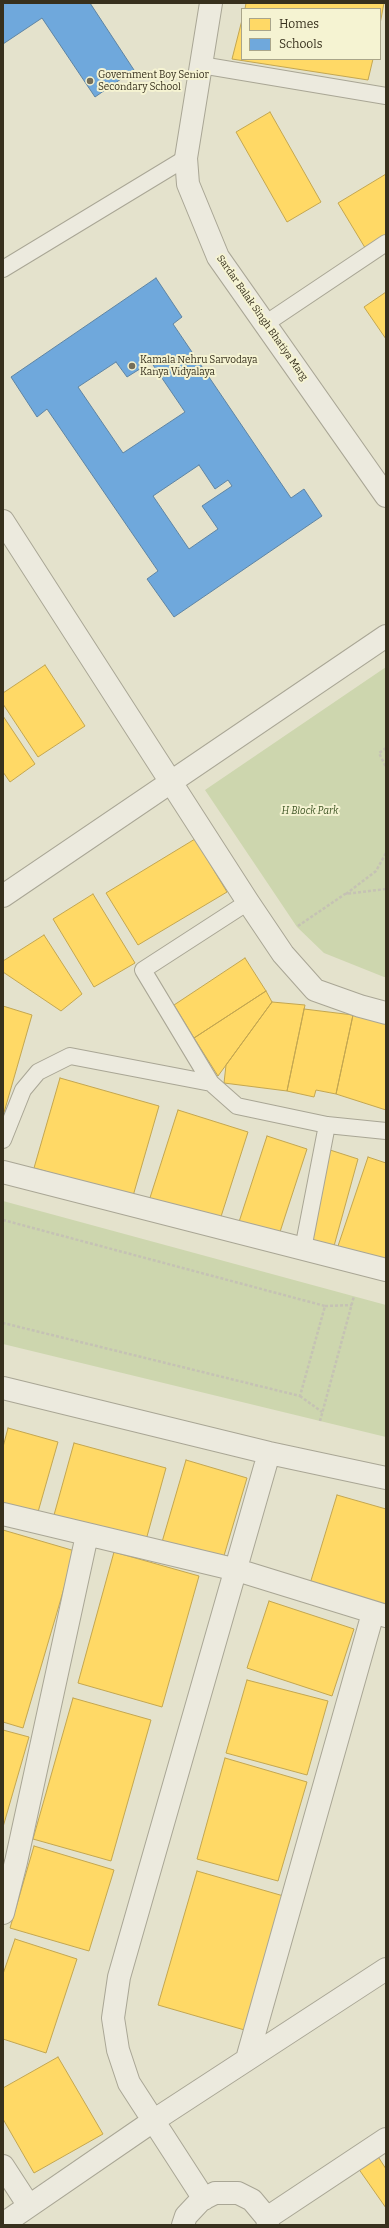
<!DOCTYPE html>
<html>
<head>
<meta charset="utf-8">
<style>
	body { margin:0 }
	#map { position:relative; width:389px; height:2228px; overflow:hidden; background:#e4e2cc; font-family:Bitter,serif }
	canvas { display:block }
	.frame { position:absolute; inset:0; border:4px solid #37301d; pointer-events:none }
	.legend { position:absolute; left:241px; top:8px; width:140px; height:52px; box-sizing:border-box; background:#f5f3d2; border:1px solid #a9a58a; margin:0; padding:5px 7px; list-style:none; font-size:12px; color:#37301d }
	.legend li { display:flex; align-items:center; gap:8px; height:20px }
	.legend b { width:20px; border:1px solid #a9a58a }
</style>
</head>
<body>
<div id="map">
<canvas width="389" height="2228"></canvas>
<div class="frame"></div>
<ul class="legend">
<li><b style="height:11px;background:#ffd966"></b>Homes</li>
<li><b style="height:11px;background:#6fa8dc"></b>Schools</li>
</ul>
</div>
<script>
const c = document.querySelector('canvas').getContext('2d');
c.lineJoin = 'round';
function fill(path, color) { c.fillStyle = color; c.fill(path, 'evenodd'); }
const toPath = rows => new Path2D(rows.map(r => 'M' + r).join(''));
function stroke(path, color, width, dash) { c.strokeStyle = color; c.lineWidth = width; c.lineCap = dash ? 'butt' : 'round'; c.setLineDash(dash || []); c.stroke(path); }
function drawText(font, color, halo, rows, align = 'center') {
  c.font = font + ' Bitter,serif'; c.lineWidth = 4; c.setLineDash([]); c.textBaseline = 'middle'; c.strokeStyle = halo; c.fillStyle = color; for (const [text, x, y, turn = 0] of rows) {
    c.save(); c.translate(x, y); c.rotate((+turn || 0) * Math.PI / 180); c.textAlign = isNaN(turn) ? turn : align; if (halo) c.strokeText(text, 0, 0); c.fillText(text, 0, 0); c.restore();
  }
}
fill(toPath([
	[386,667,386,977,384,977,324,953,297,927,205,790],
	[3,1201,386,1305,386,1437,3,1344]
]), '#cdd6ae');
const homes = toPath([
	[246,3,384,3,380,24,380,9,245,9,246,3],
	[242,20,242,59,373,59,368,80,232,59,242,20],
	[270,112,321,202,287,222,236,132,270,112],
	[386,174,386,240,367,251,338,203,386,174],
	[386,292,386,339,364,307,386,292],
	[45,665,85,726,38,757,3,704,3,693,45,665],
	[3,716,35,764,10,782,3,772,3,716],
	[195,839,227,892,138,945,106,893,195,839],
	[93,894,135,963,94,987,53,919,93,894],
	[44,935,82,994,61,1011,3,972,3,961,44,935],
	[245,958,266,991,194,1038,174,1005,245,958],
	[266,991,272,1002,218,1076,194,1038,266,991],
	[272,1002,305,1005,287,1091,224,1083,226,1065,272,1002],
	[3,1006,32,1015,3,1116,3,1006],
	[304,1009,353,1015,336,1094,316,1090,314,1097,287,1091,304,1009],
	[353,1015,386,1019,386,1110,336,1094,353,1015],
	[60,1078,159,1106,133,1196,34,1168,60,1078],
	[178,1110,248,1132,218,1226,148,1204,178,1110],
	[267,1136,307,1149,278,1238,238,1225,267,1136],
	[327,1149,358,1159,334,1246,311,1242,327,1149],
	[368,1157,386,1163,386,1262,338,1246,368,1157],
	[8,1428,58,1442,36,1519,3,1509,3,1447,8,1428],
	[74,1443,166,1468,146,1540,54,1515,74,1443],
	[186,1460,247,1478,223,1559,162,1542,186,1460],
	[337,1495,386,1509,386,1610,309,1587,337,1495],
	[3,1530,75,1551,23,1728,3,1722,3,1530],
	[114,1552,199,1576,162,1707,78,1683,114,1552],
	[269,1601,354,1629,332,1696,247,1668,269,1601],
	[247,1680,328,1701,307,1775,226,1753,247,1680],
	[73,1698,151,1720,111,1861,33,1839,73,1698],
	[3,1730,29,1737,3,1827,3,1730],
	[225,1758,307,1782,278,1881,197,1859,225,1758],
	[34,1846,114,1870,89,1951,10,1928,34,1846],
	[197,1871,287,1897,248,2031,158,2005,197,1871],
	[15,1939,77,1959,46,2053,3,2039,3,1974,15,1939],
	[58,2057,103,2134,34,2173,3,2119,3,2088,58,2057],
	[377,2155,386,2169,386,2208,358,2168,377,2155]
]);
fill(homes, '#ffd966');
stroke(homes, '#c3a650', 1);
const schools = toPath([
	[3,3,90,3,134,70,95,97,42,18,3,44,3,3],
	[156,278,182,317,173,324,291,498,304,489,322,516,174,617,147,579,158,571,47,409,37,417,11,377,156,278],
	[116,362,127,377,151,362,185,412,123,453,78,387,116,362],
	[199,465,215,489,228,480,232,486,202,506,218,529,189,549,153,496,199,465]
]);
fill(schools, '#6fa8dc');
stroke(schools, '#5e84a3', 1);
const service = toPath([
	[201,65,386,96],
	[3,269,186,158],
	[265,324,386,243],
	[248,902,143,970,211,1083,237,1106,327,1125,386,1131],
	[3,1140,23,1090,38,1072,70,1056,211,1083],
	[303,1249,327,1125]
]);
const minor = toPath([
	[211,3,186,158,188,184,218,257,386,496],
	[3,521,248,902,283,954,315,990,360,1006,386,1013],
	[3,896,386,636],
	[3,1172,386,1270],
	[3,1388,269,1453,386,1478],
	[3,1514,237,1570,386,1616],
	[3,1913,16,1862,87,1535],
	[247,2059,373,1613],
	[3,2166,29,2206],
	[204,2199,129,2083,118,2050,113,2018,119,1977,269,1453],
	[267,2218,386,2139],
	[3,2224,153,2121,386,1969],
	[183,2225,186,2216,201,2200,215,2193,238,2193,252,2200,267,2218,268,2225]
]);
stroke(service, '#a9a695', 18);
stroke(minor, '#a9a695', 24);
stroke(toPath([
	[386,748,379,753,386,767],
	[346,894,376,871,386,853],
	[298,926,345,894,386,889],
	[3,1220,325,1306,300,1396,3,1323],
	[325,1306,352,1305],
	[300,1396,322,1412],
	[320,1421,354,1296]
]), '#c5c2b4', 2.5, [3, 2]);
stroke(service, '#eceade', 16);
stroke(minor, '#eceade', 22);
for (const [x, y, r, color] of [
	[90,81,4,"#746e5a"],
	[132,366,4,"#746e5a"]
]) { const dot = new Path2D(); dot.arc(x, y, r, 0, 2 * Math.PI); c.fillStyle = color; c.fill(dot); stroke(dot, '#f5f3d2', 1.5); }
drawText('10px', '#37301d', '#f5f3d2', [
	["Government Boy Senior",98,75],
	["Secondary School",98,87],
	["Kamala Nehru Sarvodaya",140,360],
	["Kanya Vidyalaya",140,372]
], 'left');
drawText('10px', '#37301d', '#f5f3d2', [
	["Sardar Balak Singh Bhatiya Marg",262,318,55]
]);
drawText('italic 10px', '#3d5424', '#f5f3d2', [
	["H Block Park",310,811]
]);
</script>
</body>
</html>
